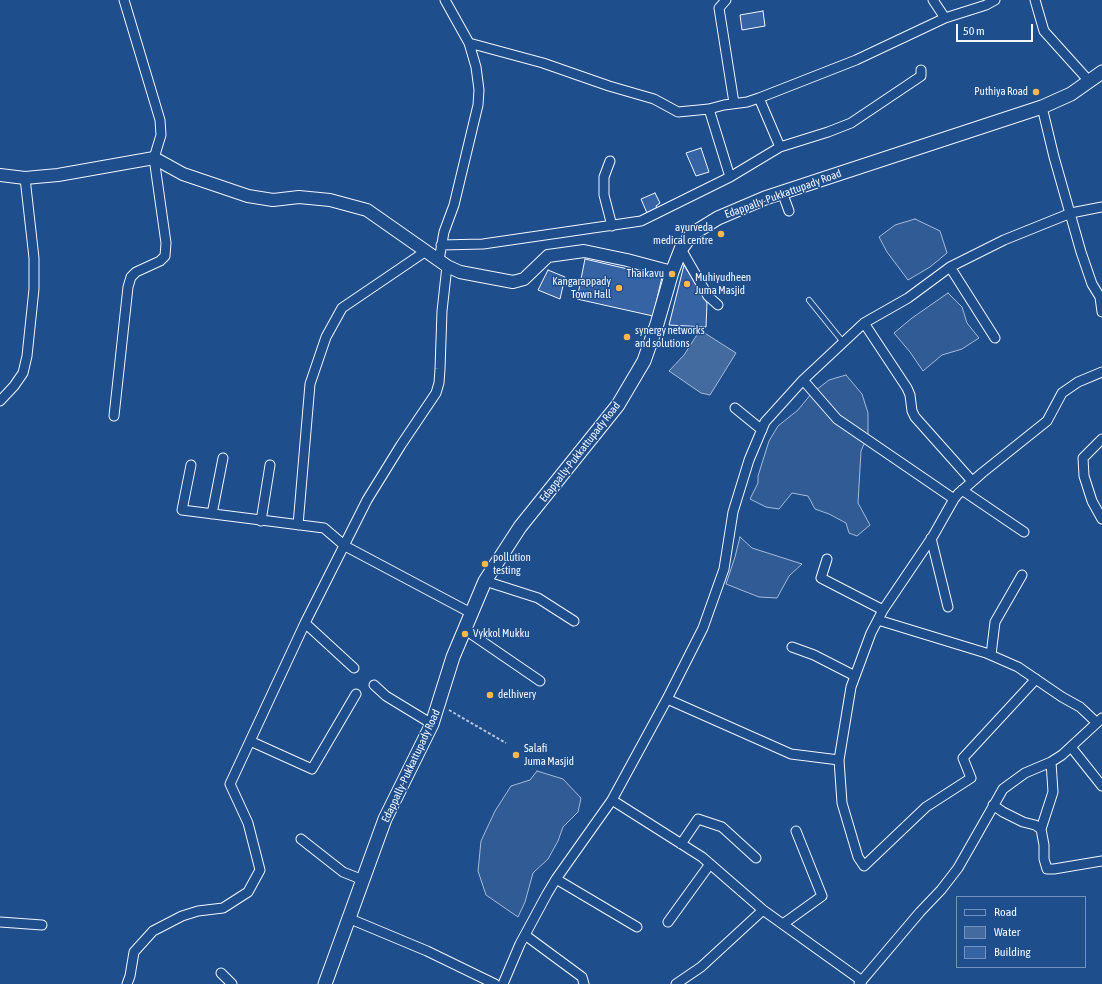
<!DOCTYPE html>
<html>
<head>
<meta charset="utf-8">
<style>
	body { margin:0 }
	#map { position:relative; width:1102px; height:984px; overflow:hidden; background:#1f4e8c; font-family:"Asap Condensed",sans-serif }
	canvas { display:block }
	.legend { position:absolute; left:956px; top:896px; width:130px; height:72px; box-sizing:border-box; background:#1f4e8c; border:1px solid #7391ba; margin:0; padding:5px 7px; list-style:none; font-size:12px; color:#f2f6ff }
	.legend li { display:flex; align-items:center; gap:8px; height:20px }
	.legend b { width:20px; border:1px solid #7391ba }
	.scale { position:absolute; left:956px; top:24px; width:77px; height:18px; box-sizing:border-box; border:2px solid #f2f6ff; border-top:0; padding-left:5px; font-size:12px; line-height:14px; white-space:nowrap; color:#f2f6ff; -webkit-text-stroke:3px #1f4e8c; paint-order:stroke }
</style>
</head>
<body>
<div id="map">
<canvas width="1102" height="984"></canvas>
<ul class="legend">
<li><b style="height:5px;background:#1f4e8c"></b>Road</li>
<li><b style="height:11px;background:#446ba0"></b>Water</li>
<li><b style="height:11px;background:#3563a3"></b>Building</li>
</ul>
<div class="scale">50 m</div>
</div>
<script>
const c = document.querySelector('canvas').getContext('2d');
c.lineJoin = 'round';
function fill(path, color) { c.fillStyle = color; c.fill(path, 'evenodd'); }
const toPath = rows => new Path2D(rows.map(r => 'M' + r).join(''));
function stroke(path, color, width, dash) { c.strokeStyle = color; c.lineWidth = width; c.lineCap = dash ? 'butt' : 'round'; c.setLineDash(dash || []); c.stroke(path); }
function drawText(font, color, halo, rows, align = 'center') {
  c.font = font + ' "Asap Condensed",sans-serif'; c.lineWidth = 3; c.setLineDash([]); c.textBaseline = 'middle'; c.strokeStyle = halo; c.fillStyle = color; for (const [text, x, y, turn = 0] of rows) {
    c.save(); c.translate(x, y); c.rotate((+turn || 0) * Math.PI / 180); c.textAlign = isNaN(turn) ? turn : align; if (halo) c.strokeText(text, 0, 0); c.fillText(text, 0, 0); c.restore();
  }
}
const built = toPath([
	[915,219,940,231,947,253,930,267,908,280,887,252,879,237,895,225,915,219],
	[948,293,962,307,967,323,979,338,962,349,942,355,923,371,910,352,894,333,912,318,948,293],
	[846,375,862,394,868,413,868,435,861,451,858,503,870,525,857,536,849,533,846,523,829,514,815,509,808,496,792,493,779,509,766,507,750,499,758,483,758,476,769,441,778,426,798,410,811,394,829,380,846,375],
	[740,537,752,548,802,564,789,576,777,598,759,597,726,584,735,557,740,537],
	[537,771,563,779,581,798,578,812,563,827,558,841,548,859,533,873,525,902,518,917,486,895,478,871,481,841,495,811,511,786,530,780,537,771]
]);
fill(built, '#305b95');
stroke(built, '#a8bbd7', 1);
const water = toPath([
	[700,330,736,353,710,395,701,393,669,371,684,355,700,330]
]);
fill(water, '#446ba0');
stroke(water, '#a8bbd7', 1);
const building = toPath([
	[763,11,765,26,742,30,740,15,763,11],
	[701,148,709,172,696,176,686,153,701,148],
	[655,193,660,203,656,206,657,209,647,213,641,199,655,193],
	[585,259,662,277,653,316,577,299,585,259],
	[684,265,707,303,706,327,669,325,684,265],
	[548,270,565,277,560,299,538,290,548,270]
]);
fill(building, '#3563a3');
stroke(building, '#f2f6ff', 1);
const service = toPath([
	[809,300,843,342]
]);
const minor = toPath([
	[726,0,719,8,734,103],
	[933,0,945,18],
	[1035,0,1044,31,1089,81],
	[469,43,543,63,609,86,654,99,678,112,709,109,724,105,747,102,759,98,856,60,945,18,986,5,995,0],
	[759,98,780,147],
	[1042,107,1054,157,1081,252,1092,284,1100,297,1102,312],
	[709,109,730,177],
	[610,161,604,177,604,195,612,226],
	[782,192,789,211],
	[441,245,483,244,641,221,730,177,780,147,828,132,851,123,921,76,921,70],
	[681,249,708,296,718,305],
	[439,260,444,232,454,205,478,105,479,90,476,67,469,43,445,0],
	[950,267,995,338],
	[864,323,907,388,910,395,912,411,915,417,972,481],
	[803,380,837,419,954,499],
	[0,401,14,386,23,373,27,356,34,289,34,258,25,178],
	[735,408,762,430],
	[114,416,128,287,131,277,136,272,160,261,165,256,166,243,154,158,161,135,160,120,124,0],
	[1102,439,1083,458,1084,476,1092,501,1102,519],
	[191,465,182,510,324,528,345,546,471,613],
	[962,490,1024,532],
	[212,514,223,458],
	[261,521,270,465],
	[298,525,310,384,326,337,342,308,426,251],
	[931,538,948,607],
	[827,559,821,578,883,610],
	[485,581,538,598,574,621],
	[878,620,986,653,1018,667,1062,697,1080,707,1096,722],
	[305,623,354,668],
	[464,629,540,681],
	[792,647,814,655,855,676],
	[991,655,995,622,1022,575],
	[1036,679,963,758,971,778,926,807,864,866,858,857,842,803,839,760,851,687,871,633,883,610,933,536,954,499,958,494,982,473,1047,421,1062,393,1078,382,1102,372],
	[374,685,386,696,432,724],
	[667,699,791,754,839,760],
	[250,741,312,769,356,694],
	[1071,747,1102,786],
	[612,800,702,857,763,910,862,981],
	[993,805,1003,812,1023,822,1035,825,1041,829,1044,845,1044,859,1047,869,1054,869,1102,861],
	[1041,829,1053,792,1051,762],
	[301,839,343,872,363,880],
	[681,844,698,819,722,827,756,858],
	[556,879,637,927],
	[348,918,427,951,495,984],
	[0,922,42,925],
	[668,922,710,864],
	[783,924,822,896,796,831],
	[525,935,582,977,584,984],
	[221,973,232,984],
	[127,984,130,976,134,952,153,931,182,916,198,911,223,908,248,892,260,870,248,823,230,784,305,623,367,500,401,445,436,393,439,383,440,369,442,311,447,266],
	[503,984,520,944,547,894,556,879,612,800,667,699,703,628,724,569,733,512,749,460,765,422,803,380,864,323,908,298,950,267,1004,240,1071,213,1102,207],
	[676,984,701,967,763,910],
	[859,984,920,912,941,890,958,868,1003,789,1025,773,1051,762,1062,755,1102,718]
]);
const tertiary = toPath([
	[0,175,25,178,58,175,154,158,183,174,248,196,273,200,299,197,330,200,367,210,447,266,460,272,513,282,524,279,548,256,584,251,627,260,672,272]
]);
const secondary = toPath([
	[325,984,385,819,432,724,453,657,485,581,520,527,618,405,644,361,657,324,672,272,681,249,692,234,718,218,765,198,1042,107,1071,94,1102,72]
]);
stroke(service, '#f2f6ff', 6);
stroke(minor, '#f2f6ff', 11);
stroke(tertiary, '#f2f6ff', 14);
stroke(secondary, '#f2f6ff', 15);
stroke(toPath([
	[449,710,506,743]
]), '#b3c4dc', 2, [3, 2]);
stroke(service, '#1f4e8c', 4.5);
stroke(minor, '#1f4e8c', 9);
stroke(tertiary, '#1f4e8c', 12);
stroke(secondary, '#1f4e8c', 13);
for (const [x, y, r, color] of [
	[1036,92,4,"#ffb74d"],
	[721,234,4,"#ffb74d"],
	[672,274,4,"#ffb74d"],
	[687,284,4,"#ffb74d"],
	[619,288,4,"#ffb74d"],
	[627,337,4,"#ffb74d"],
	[485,564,4,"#ffb74d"],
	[465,634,4,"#ffb74d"],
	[490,695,4,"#ffb74d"],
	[516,755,4,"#ffb74d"]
]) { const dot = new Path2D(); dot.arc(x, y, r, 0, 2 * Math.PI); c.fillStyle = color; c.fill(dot); stroke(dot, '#1f4e8c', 1.5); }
drawText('11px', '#f2f6ff', '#1f4e8c', [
	["Puthiya Road",1028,92,"right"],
	["ayurveda",713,228,"right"],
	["medical centre",713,241,"right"],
	["Thaikavu",664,274,"right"],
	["Muhiyudheen",695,278],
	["Juma Masjid",695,291],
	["Kangarappady",611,282,"right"],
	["Town Hall",611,295,"right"],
	["synergy networks",635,331],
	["and solutions",635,344],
	["pollution",493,558],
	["testing",493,571],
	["Vykkol Mukku",473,634],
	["delhivery",498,695],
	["Salafi",524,749],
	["Juma Masjid",524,762]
], 'left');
drawText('11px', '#f2f6ff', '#1f4e8c', [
	["Edappally-Pukkattupady Road",783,194,-20],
	["Edappally-Pukkattupady Road",580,452,-52],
	["Edappally-Pukkattupady Road",411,766,-65]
]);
</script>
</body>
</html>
